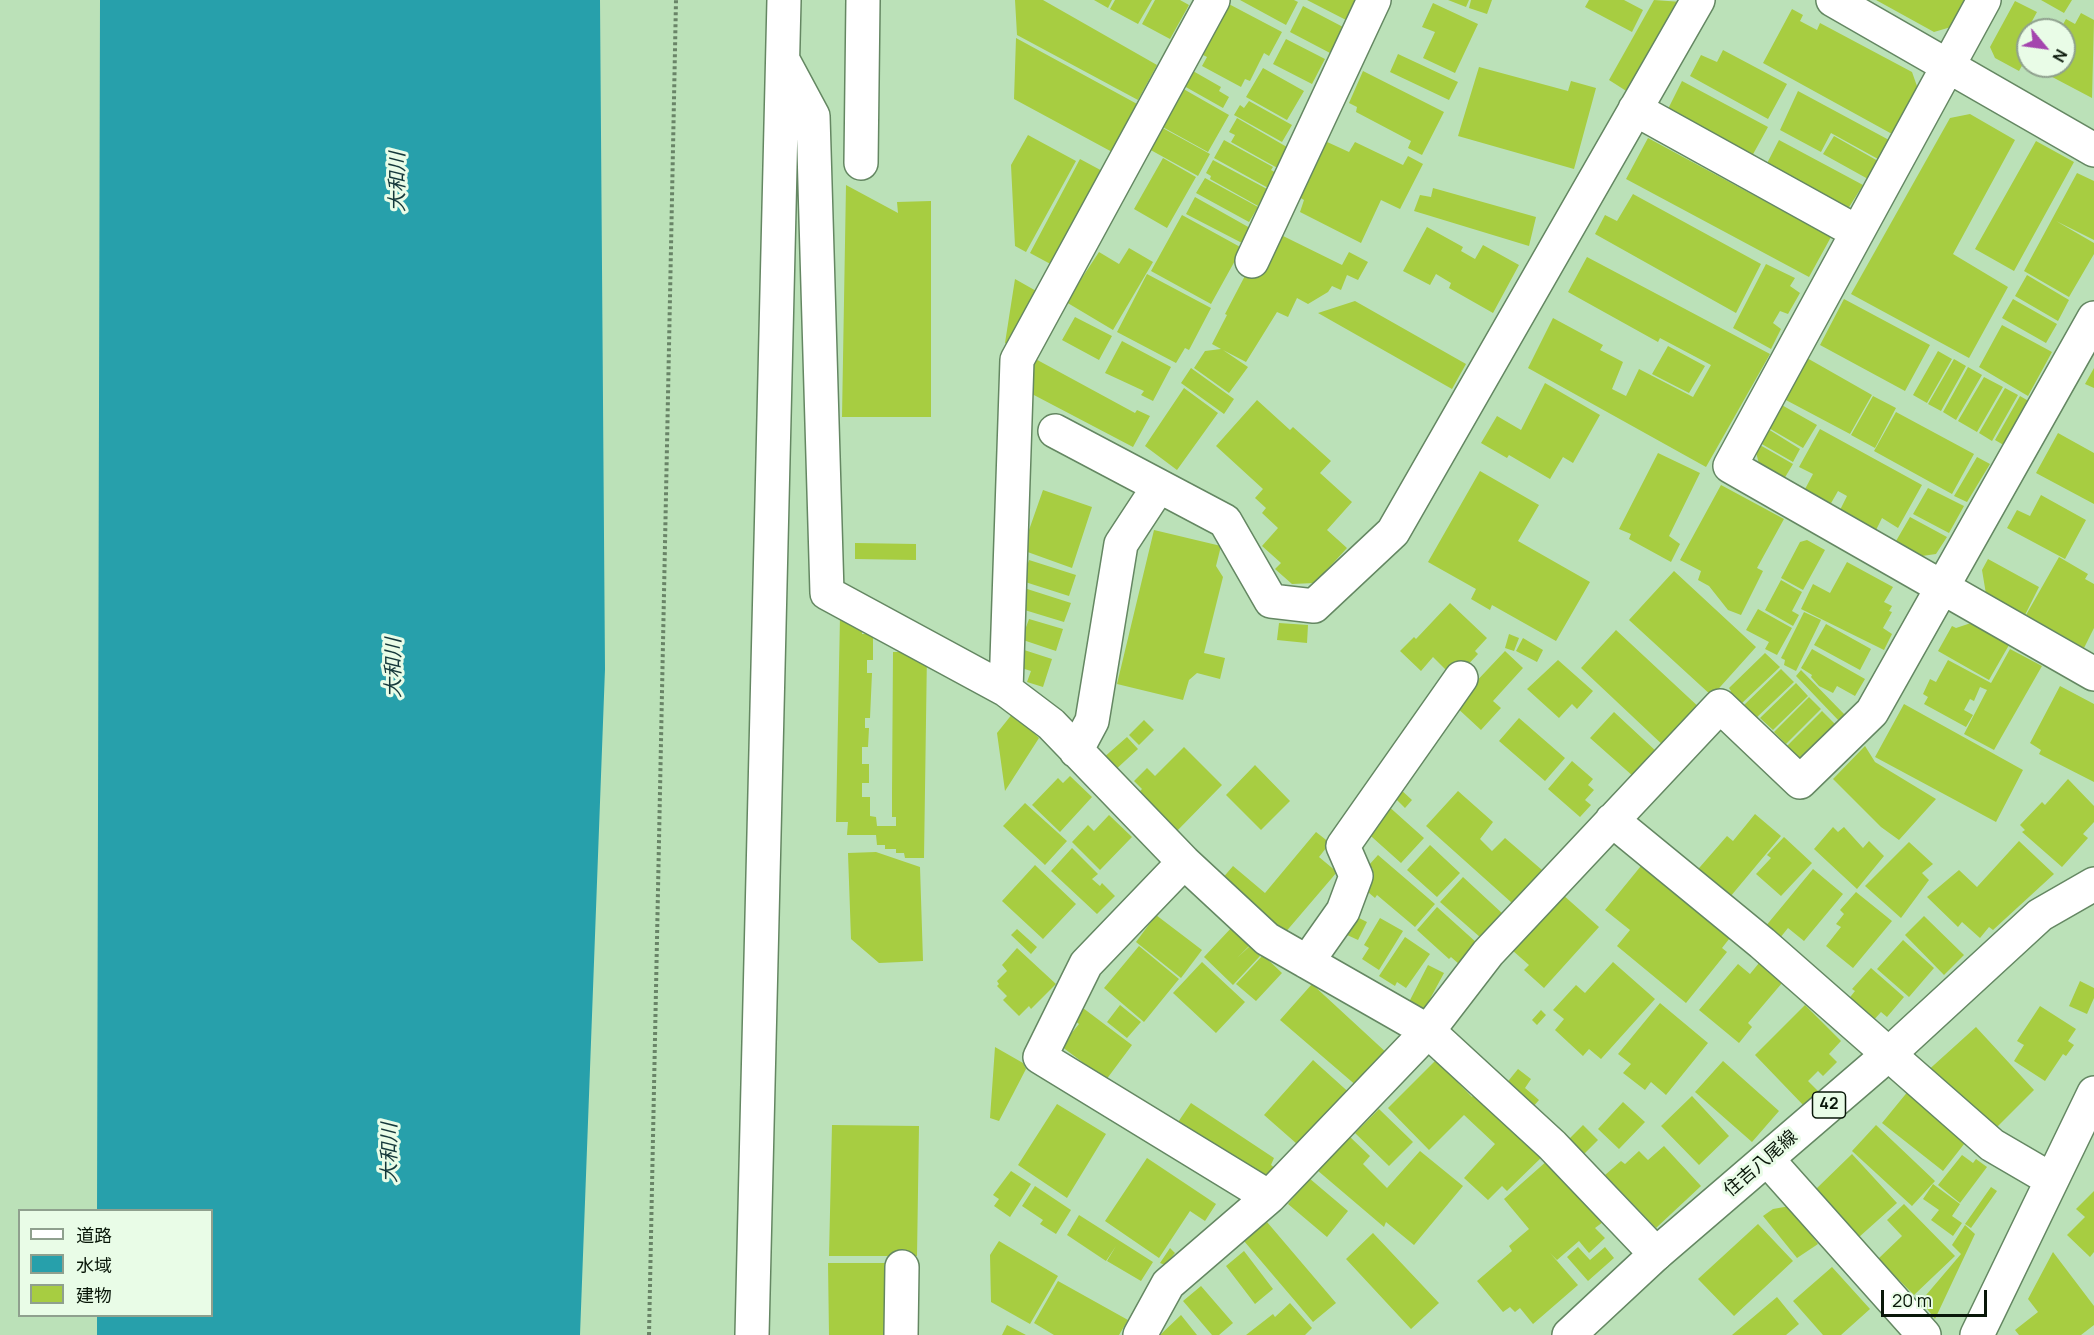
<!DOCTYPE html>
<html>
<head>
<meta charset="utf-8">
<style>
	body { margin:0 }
	#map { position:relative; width:2094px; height:1335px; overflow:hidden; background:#bbe1b8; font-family:Manrope,"Noto Sans JP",sans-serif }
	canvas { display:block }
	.legend { position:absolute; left:18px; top:1209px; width:195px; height:108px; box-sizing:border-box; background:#e9fce7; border:2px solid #8fa08e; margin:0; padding:8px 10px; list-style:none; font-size:18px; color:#091709 }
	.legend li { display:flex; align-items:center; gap:12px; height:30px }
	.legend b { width:30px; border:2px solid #8fa08e }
	.north { position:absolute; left:2016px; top:18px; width:60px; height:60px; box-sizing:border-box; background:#e9fce7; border:2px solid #8fa08e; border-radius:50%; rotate:119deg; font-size:16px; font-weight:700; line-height:24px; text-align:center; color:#091709 }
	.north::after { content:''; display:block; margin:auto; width:21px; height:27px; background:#a445ae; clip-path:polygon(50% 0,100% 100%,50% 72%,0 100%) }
	.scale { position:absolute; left:1881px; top:1290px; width:106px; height:27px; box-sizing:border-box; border:3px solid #091709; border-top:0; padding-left:8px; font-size:18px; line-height:21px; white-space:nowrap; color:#091709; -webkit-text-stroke:4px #e9fce7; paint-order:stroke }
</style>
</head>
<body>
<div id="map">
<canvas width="2094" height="1335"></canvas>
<ul class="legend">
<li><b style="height:8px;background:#fff"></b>道路</li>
<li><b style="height:16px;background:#27a0ab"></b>水域</li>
<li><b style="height:16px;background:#a7cd41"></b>建物</li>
</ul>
<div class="north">N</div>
<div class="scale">20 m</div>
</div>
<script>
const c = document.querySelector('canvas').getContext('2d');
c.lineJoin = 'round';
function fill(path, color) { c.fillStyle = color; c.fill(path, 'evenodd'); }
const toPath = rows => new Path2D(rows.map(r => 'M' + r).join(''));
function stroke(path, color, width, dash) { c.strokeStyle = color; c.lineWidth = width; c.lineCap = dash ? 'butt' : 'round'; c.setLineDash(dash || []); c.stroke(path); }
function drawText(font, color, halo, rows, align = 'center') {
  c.font = font + ' Manrope,"Noto Sans JP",sans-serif'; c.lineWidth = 6; c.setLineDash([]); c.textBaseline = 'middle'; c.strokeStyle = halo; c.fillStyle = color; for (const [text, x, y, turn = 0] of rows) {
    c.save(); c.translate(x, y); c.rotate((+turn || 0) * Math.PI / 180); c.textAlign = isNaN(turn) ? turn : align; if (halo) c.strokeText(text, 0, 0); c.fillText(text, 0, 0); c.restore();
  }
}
fill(toPath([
	[100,0,600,0,605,669,580,1335,97,1335,97,1316,212,1316,212,1210,97,1210]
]), '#27a0ab');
fill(toPath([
	[1015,0,1043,0,1157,65,1138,100,1017,35],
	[1094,0,1112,0,1108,8],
	[1115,0,1152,0,1138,24,1110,9],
	[1155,0,1180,0,1189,5,1170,39,1142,24],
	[1240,0,1294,0,1298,2,1286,25],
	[1307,0,1356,0,1346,20],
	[1448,0,1469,0,1466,7],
	[1471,0,1492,0,1487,14,1469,8],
	[1589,0,1624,0,1643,10,1632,32,1585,7],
	[1654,0,1682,2,1631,94,1609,80],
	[1876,0,1965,0,1951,27,1934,32],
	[2041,0,2072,0,2064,13],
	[2015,1,2037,12,2031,23,2045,30,2028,30,2028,64,2024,62,2019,71,1995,58,1990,47],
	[1225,2,1282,32,1269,56,1264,53,1250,81,1245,79,1241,87,1202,66,1207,57,1201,54],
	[1433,3,1478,24,1455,73,1423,58,1435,32,1422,27],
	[1303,6,1343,27,1330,53,1290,32],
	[1792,9,1803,15,1800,21,1817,30,1820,23,1912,72,1918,89,1892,134,1763,63],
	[2081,13,2094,20,2092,98,2039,70,2041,66,2064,66,2064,30,2060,30,2066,19,2075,24],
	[1016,38,1139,105,1114,153,1014,99],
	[1286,39,1325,59,1312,84,1273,64],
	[1723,50,1787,84,1768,119,1690,76,1701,55,1717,62],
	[1398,54,1458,82,1449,100,1390,72],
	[1479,67,1568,91,1571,81,1596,88,1574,169,1458,136],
	[1263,68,1304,91,1287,120,1246,97],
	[1193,71,1221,87,1219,91,1229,97,1223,108,1184,86],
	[1363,71,1444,112,1422,155,1408,148,1411,141,1356,112,1357,107,1349,103],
	[1682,81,1768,127,1746,167,1662,121],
	[1180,87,1229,115,1208,152,1159,125],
	[1798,91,1889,140,1878,159,1831,133,1821,152,1780,130],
	[1249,101,1292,125,1282,142,1234,115,1240,105,1244,108],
	[1970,114,2015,140,1953,254,2008,287,1969,358,1851,294,1950,118],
	[1237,118,1292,150,1281,170,1231,142,1235,135,1229,132],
	[1159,126,1210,154,1198,176,1147,148],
	[1028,135,1076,161,1026,252,1015,246,1011,165],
	[1834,136,1878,161,1868,179,1823,154],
	[1648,138,1831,237,1809,277,1626,179],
	[1224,140,1273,167,1271,170,1278,174,1270,189,1214,158],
	[1779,140,1863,185,1846,212,1761,175],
	[1325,141,1349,152,1355,142,1403,165,1408,156,1423,164,1400,209,1381,200,1361,243,1300,212,1304,200,1299,197],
	[2036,141,2074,162,2014,271,1975,249],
	[1163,158,1196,177,1167,228,1134,209],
	[1080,159,1106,173,1056,267,1030,253],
	[1213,160,1267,189,1258,206,1210,179,1211,176,1206,173],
	[2077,173,2094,181,2094,240,2056,221,2094,243,2094,254,2069,297,2024,271],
	[1205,178,1258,207,1249,222,1196,193],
	[846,185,898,213,897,202,931,201,931,417,842,417],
	[1433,188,1536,217,1529,246,1414,211,1420,195,1431,197],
	[1633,194,1761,264,1736,313,1595,234,1605,215,1617,221],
	[1195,197,1250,228,1242,243,1186,214],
	[1182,215,1242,248,1211,304,1151,271],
	[1427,227,1463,247,1461,251,1475,259,1483,245,1519,265,1493,313,1449,288,1451,283,1436,274,1430,285,1403,271],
	[1277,233,1342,265,1349,252,1368,262,1358,280,1347,275,1341,290,1332,286,1328,292,1308,304,1297,298,1288,317,1277,312,1246,362,1223,350,1248,367,1229,393,1194,368,1205,351,1221,349,1212,344,1227,315,1225,314,1248,270],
	[1129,248,1153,262,1113,330,1066,302,1099,252,1119,264],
	[1587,257,1770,354,1706,467,1528,368,1553,318,1603,345,1600,350,1623,362,1612,389,1626,396,1639,369,1693,397,1711,365,1660,338,1658,342,1568,292],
	[1766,264,1795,278,1790,286,1800,293,1788,314,1780,311,1773,323,1781,329,1771,349,1733,328],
	[1147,274,1211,308,1189,350,1185,348,1176,363,1117,332],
	[2027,275,2069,300,2058,321,2015,296],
	[1015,279,1038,292,1013,346,1005,343],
	[1844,299,1930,345,1905,391,1820,345],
	[2013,299,2057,324,2046,343,2002,318],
	[1355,301,1466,364,1452,389,1318,313],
	[1075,317,1112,336,1099,360,1062,340],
	[2002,325,2052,352,2028,396,1979,367],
	[1122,341,1171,367,1153,401,1141,395,1144,391,1105,373],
	[1668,346,1705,366,1689,393,1652,374],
	[1938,351,1952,359,1927,403,1913,395],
	[1030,356,1135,413,1137,410,1150,416,1133,447,1032,394],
	[1807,358,1872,395,1850,434,1784,399],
	[1954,359,1966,366,1941,411,1928,404],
	[1968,367,1982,375,1956,420,1943,412],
	[1191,368,1234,399,1224,414,1181,383],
	[2094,368,2094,388,2085,384],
	[1984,377,2003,387,1977,432,1958,421],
	[1545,383,1600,415,1573,463,1563,457,1550,479,1509,455,1507,458,1481,443,1497,416,1521,430],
	[1184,388,1218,413,1177,470,1145,446],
	[2005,388,2018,395,1992,441,1979,433],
	[1873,396,1896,408,1875,448,1851,435],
	[2020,396,2032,403,2007,447,1995,440],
	[1257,400,1290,430,1293,427,1331,461,1320,473,1352,502,1327,530,1347,548,1315,583,1292,584,1275,569,1281,563,1262,546,1278,528,1262,513,1266,508,1255,498,1263,489,1216,446],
	[1780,404,1817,425,1803,448,1767,427],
	[1896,412,1974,454,1952,494,1874,451],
	[1768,429,1800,449,1793,462,1760,443],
	[1820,429,1922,485,1898,528,1882,518,1876,530,1840,510,1847,496,1838,491,1830,505,1804,491,1813,474,1799,467],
	[2058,433,2094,453,2094,504,2036,473],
	[1760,445,1793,464,1784,479,1759,464,1756,452],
	[1658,453,1700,473,1669,536,1680,544,1671,562,1629,539,1631,534,1619,529],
	[1977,457,1990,464,1967,502,1954,496],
	[1480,471,1539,505,1518,541,1590,582,1556,641,1492,605,1490,610,1471,599,1476,589,1428,562],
	[1721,485,1784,519,1757,568,1763,571,1741,615,1728,610,1709,586,1698,580,1701,571,1680,560],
	[1928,488,1964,506,1949,533,1913,514],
	[1043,490,1092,507,1072,568,1022,550],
	[2041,495,2086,520,2065,559,2007,528,2017,510,2030,516],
	[1910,517,1947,537,1936,554,1922,556,1896,541],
	[1154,530,1221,546,1216,566,1223,577,1204,653,1225,658,1220,679,1197,673,1189,680,1183,700,1117,684],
	[1807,540,1825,550,1803,590,1781,578,1800,542],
	[855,543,916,544,916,560,855,559],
	[2059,557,2088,574,2085,579,2094,584,2094,628,2084,648,2026,615],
	[1988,559,2039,587,2025,615,1986,594,1982,570],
	[1029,560,1076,575,1069,596,1022,581],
	[1847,562,1893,587,1884,602,1892,606,1889,611,1892,612,1883,628,1892,634,1884,650,1801,609,1813,584,1830,593],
	[1674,571,1756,647,1712,696,1629,620],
	[1781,580,1802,592,1792,611,1799,615,1793,626,1765,610],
	[1024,588,1071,603,1064,622,1018,608],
	[1450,603,1487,638,1475,651,1478,654,1461,672,1451,675,1433,657,1421,671,1400,651,1414,637,1416,639],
	[1758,609,1792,628,1777,655,1765,649,1769,642,1746,630],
	[1804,612,1821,620,1796,671,1784,665,1785,660,1781,658],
	[840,616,862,616,862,634,873,634,873,660,867,660,867,673,872,673,870,718,865,718,865,728,869,728,868,747,862,747,862,764,869,764,869,783,862,783,862,797,870,797,870,816,876,817,877,826,896,826,896,817,892,817,892,793,893,652,927,652,924,858,905,858,904,853,896,853,896,849,885,849,885,845,877,845,876,835,847,835,848,822,836,822],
	[1029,619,1063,629,1056,651,1017,638,1019,628,1025,630],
	[1279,623,1308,625,1307,643,1277,640],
	[1971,623,2009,645,1989,680,1938,651,1952,626,1956,628],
	[1826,624,1871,649,1860,670,1814,645],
	[1616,630,1702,710,1666,748,1581,668],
	[1509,634,1519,638,1514,651,1505,648],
	[1523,638,1543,650,1537,662,1516,651],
	[1021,649,1052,659,1043,687,1027,682,1031,671,1015,666],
	[1812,649,1865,679,1855,696,1837,686,1833,693,1819,686,1811,677,1812,675,1801,668],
	[2010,649,2042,666,1994,750,1964,734,1987,690,1980,687,1974,701,1970,699,1964,710,1973,715,1966,727,1924,704,1928,697,1923,694,1930,679,1936,682,1948,660,1991,683],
	[1505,651,1523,668,1493,701,1501,708,1481,730,1454,705],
	[1765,653,1780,667,1740,705,1729,693,1731,691,1729,688],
	[1558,660,1593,691,1577,709,1572,704,1559,718,1527,689],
	[1781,669,1794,682,1754,720,1742,707],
	[1801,670,1846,716,1840,722,1796,676],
	[1796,683,1808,696,1773,730,1760,718],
	[2060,686,2094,704,2094,782,2039,754,2041,750,2030,743],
	[1809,697,1821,709,1786,744,1774,732],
	[1904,704,2023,770,1996,822,1875,757],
	[1822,711,1835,724,1799,758,1787,746],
	[1614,712,1657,752,1634,777,1590,738],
	[1013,713,1039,738,1005,791,997,733],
	[1519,718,1565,758,1545,781,1499,741],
	[1144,720,1154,730,1139,745,1129,735],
	[1127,737,1138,749,1113,772,1102,759],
	[1865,746,1875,762,1936,799,1899,840,1881,827,1833,779],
	[1184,747,1222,785,1175,833,1136,795,1142,789,1134,781,1147,768,1155,776],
	[1572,761,1593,779,1588,785,1594,790,1585,800,1591,805,1580,817,1548,789],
	[1255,765,1290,801,1261,830,1226,795],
	[1070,776,1092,797,1060,832,1032,805,1058,778,1063,783],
	[2068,779,2094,806,2094,822,2083,834,2088,838,2062,867,2022,832,2025,830,2020,825,2042,802,2045,805],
	[1399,788,1412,800,1405,808,1392,795],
	[1458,791,1493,822,1480,839,1492,851,1505,838,1542,870,1512,903,1426,826],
	[1025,803,1067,841,1045,865,1003,826],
	[1386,804,1424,838,1401,863,1363,829],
	[1755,814,1781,836,1725,903,1693,875,1727,836,1733,841],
	[1109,815,1132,837,1100,870,1072,842,1088,825,1094,831],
	[1833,827,1838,832,1844,827,1863,848,1869,841,1884,856,1857,889,1814,849],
	[1316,832,1330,843,1319,857,1337,872,1284,934,1221,880,1233,866,1265,893],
	[1784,837,1812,863,1781,896,1756,874,1771,858,1767,855],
	[2019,841,2054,874,1993,930,1989,927,1980,938,1962,922,1958,927,1927,897,1959,870,1977,887],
	[1909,842,1933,864,1922,873,1929,880,1901,918,1865,886],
	[1430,845,1460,873,1437,897,1407,870],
	[1072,848,1098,874,1092,879,1100,886,1102,883,1115,896,1097,914,1051,871],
	[876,852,920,867,923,961,879,963,851,939,848,853],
	[1378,855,1435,904,1415,927,1377,895,1375,898,1362,887,1373,869,1369,865],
	[1645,861,1733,934,1722,948,1727,952,1686,1003,1617,946,1630,930,1605,910],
	[1035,865,1076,904,1043,939,1002,901],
	[1813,869,1843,894,1804,941,1788,928,1780,938,1765,927],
	[1463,877,1503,914,1481,938,1440,902],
	[1856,892,1892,921,1853,968,1826,946,1841,927,1836,924,1844,914,1840,910],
	[1562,894,1599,927,1544,988,1524,970,1529,965,1512,950],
	[1437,907,1477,943,1459,964,1451,957,1449,959,1417,930],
	[1156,915,1202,950,1181,978,1136,942],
	[1355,916,1367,922,1358,940,1345,934],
	[1924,916,1964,955,1944,975,1905,935],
	[1380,918,1403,931,1379,970,1362,959,1369,948,1364,945],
	[1233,926,1251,944,1237,958,1250,946,1260,956,1233,985,1204,957],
	[1017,929,1037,947,1031,954,1011,935],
	[1405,937,1430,954,1406,988,1397,982,1395,986,1379,976],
	[1903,940,1934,968,1909,997,1877,969],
	[1139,946,1179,979,1144,1022,1104,988],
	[1017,948,1056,984,1031,1009,1029,1006,1019,1016,1003,1000,1007,996,997,986,999,984,997,981,1007,971,1002,965],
	[1263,955,1282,973,1256,1001,1236,984],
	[1202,962,1245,1002,1216,1033,1173,993],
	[1613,962,1655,999,1601,1059,1589,1049,1583,1056,1555,1030,1564,1019,1553,1010,1576,985,1585,993],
	[1759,963,1782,983,1748,1023,1752,1027,1739,1043,1699,1010,1738,964,1750,974],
	[1428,965,1444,973,1424,1010,1409,1002],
	[1871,968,1904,997,1887,1017,1881,1012,1872,1022,1847,1001,1855,991,1852,989],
	[2080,981,2094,988,2094,998,2087,1014,2069,1006],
	[1312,984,1389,1055,1358,1087,1280,1020],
	[1660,1003,1708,1043,1666,1095,1651,1082,1645,1090,1623,1073,1631,1064,1618,1054],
	[1120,1005,1141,1022,1127,1038,1107,1022],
	[1805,1005,1841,1041,1829,1054,1837,1062,1823,1076,1818,1071,1808,1081,1820,1093,1805,1107,1755,1055],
	[2040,1006,2076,1029,2068,1041,2074,1045,2066,1056,2063,1054,2045,1081,2014,1061,2024,1045,2017,1041],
	[1083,1008,1132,1045,1106,1080,1061,1046,1079,1024,1074,1020],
	[1541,1010,1546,1015,1537,1025,1532,1020],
	[1976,1027,2034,1090,1993,1131,1924,1074],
	[995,1047,1023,1063,1026,1069,999,1121,990,1118],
	[1313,1060,1354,1097,1305,1151,1264,1115],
	[1436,1060,1472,1097,1478,1090,1546,1153,1507,1191,1502,1186,1488,1200,1464,1178,1495,1144,1464,1115,1429,1150,1388,1108],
	[1723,1061,1779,1111,1752,1142,1695,1092],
	[1518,1069,1531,1079,1525,1088,1539,1100,1532,1108,1505,1085],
	[1909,1090,1968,1139,1943,1171,1882,1123],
	[1692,1096,1729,1136,1699,1165,1661,1126],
	[1623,1102,1645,1122,1619,1149,1598,1129],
	[1191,1103,1274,1158,1271,1165,1286,1177,1278,1185,1174,1128],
	[1057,1104,1106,1134,1067,1198,1018,1165],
	[1379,1109,1413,1142,1389,1166,1355,1133],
	[832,1125,919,1126,917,1256,829,1256],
	[1583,1125,1598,1140,1583,1155,1568,1140],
	[1876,1125,1935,1181,1912,1206,1852,1151],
	[1349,1136,1370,1156,1363,1164,1387,1188,1420,1151,1463,1186,1414,1245,1386,1222,1384,1227,1317,1170],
	[1664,1146,1701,1186,1656,1228,1605,1175,1621,1161,1625,1164,1639,1151,1648,1160],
	[1852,1154,1897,1203,1858,1238,1816,1189],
	[1962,1155,1973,1163,1976,1159,1987,1167,1960,1203,1938,1185],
	[1147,1158,1216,1204,1205,1221,1190,1211,1159,1258,1105,1221],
	[1548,1160,1603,1222,1595,1228,1605,1238,1589,1253,1579,1241,1557,1260,1550,1253,1578,1285,1533,1324,1520,1308,1515,1312,1510,1307,1503,1312,1477,1281,1512,1251,1509,1246,1529,1229,1504,1199],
	[1011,1171,1031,1184,1010,1217,994,1206,999,1199,993,1195],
	[1309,1178,1348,1211,1327,1237,1288,1204],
	[1933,1184,1960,1204,1952,1216,1962,1223,1953,1236,1931,1220,1939,1210,1923,1199],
	[1035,1186,1071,1210,1056,1234,1040,1224,1043,1220,1022,1206],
	[1991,1187,1997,1191,1971,1228,1965,1224],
	[2094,1191,2094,1252,2090,1257,2067,1235,2085,1217,2076,1209],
	[1904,1204,1955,1256,1914,1295,1878,1259,1902,1236,1887,1220],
	[1790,1206,1818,1244,1797,1258,1763,1216,1773,1209],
	[1079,1215,1153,1262,1141,1281,1107,1261,1116,1246,1106,1261,1067,1235],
	[1267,1222,1336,1303,1313,1322,1244,1241],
	[1758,1224,1793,1261,1734,1316,1698,1279],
	[1965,1225,1975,1234,1935,1319,1921,1301,1961,1254,1952,1245],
	[1373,1233,1439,1303,1411,1329,1346,1259],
	[999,1241,1058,1276,1030,1324,991,1302,990,1255],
	[1578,1247,1590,1260,1605,1247,1614,1258,1588,1281,1567,1257],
	[1170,1248,1175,1253,1165,1265,1160,1263],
	[1244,1251,1273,1289,1255,1304,1226,1266],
	[2053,1252,2094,1306,2094,1325,2081,1335,2019,1335,2015,1330,2038,1312,2028,1299],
	[828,1263,887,1263,888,1335,829,1335],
	[1832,1267,1870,1309,1841,1335,1823,1335,1793,1301],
	[1058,1281,1128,1320,1119,1335,1054,1335,1034,1323],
	[1201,1286,1233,1323,1219,1335,1212,1335,1183,1301],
	[1777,1297,1799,1324,1786,1335,1732,1335],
	[1290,1303,1312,1328,1305,1335,1246,1335,1273,1314,1275,1317],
	[1181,1315,1197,1335,1160,1335],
	[1007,1325,1026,1335,1002,1335]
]), '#a7cd41');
const minor = toPath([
	[1213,0,1017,360,1006,690,1051,724,1184,862,1267,939,1428,1031,1552,1145,1656,1254],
	[1833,0,2094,150],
	[1984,0,1730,466,2094,674],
	[784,62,813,116,827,593,1006,690],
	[1635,109,1857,232],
	[861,163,863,0],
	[1252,261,1374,0],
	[1055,431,1225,521,1271,601,1314,606,1393,532,1698,0],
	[1076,751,1092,721,1121,544,1159,486],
	[1612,820,1762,943,1992,1145,2052,1180],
	[1307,962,1343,911,1356,876,1343,846,1461,678],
	[1767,1159,1924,1335],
	[1269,1197,1428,1031,1488,953,1720,706,1800,782,1872,712,2094,318],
	[752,1335,784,0],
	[901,1335,902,1267],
	[1140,1335,1168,1284,1269,1197,1040,1057,1086,964,1184,862],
	[1977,1335,2094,1093]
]);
const major = toPath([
	[1569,1335,1656,1254,1890,1053,2040,915,2094,884]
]);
stroke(minor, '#648762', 36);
stroke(major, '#648762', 36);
stroke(toPath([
	[649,1335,676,0]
]), '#698467', 4, [3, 3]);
stroke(minor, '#fff', 33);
stroke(major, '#fff', 33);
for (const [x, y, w] of [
	[1829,1105,33]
]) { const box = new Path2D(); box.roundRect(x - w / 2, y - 13, w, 26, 4.5); c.fillStyle = '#e9fce7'; c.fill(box); stroke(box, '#091709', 1.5); }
drawText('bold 16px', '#091709', null, [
	["42",1829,1105]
]);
drawText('18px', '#091709', '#e9fce7', [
	["住吉八尾線",1761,1164,-41]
]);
drawText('italic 20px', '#14373a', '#e9fce7', [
	["大和川",398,182,-90],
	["大和川",394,668,-90],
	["大和川",390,1153,-90]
]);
</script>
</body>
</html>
